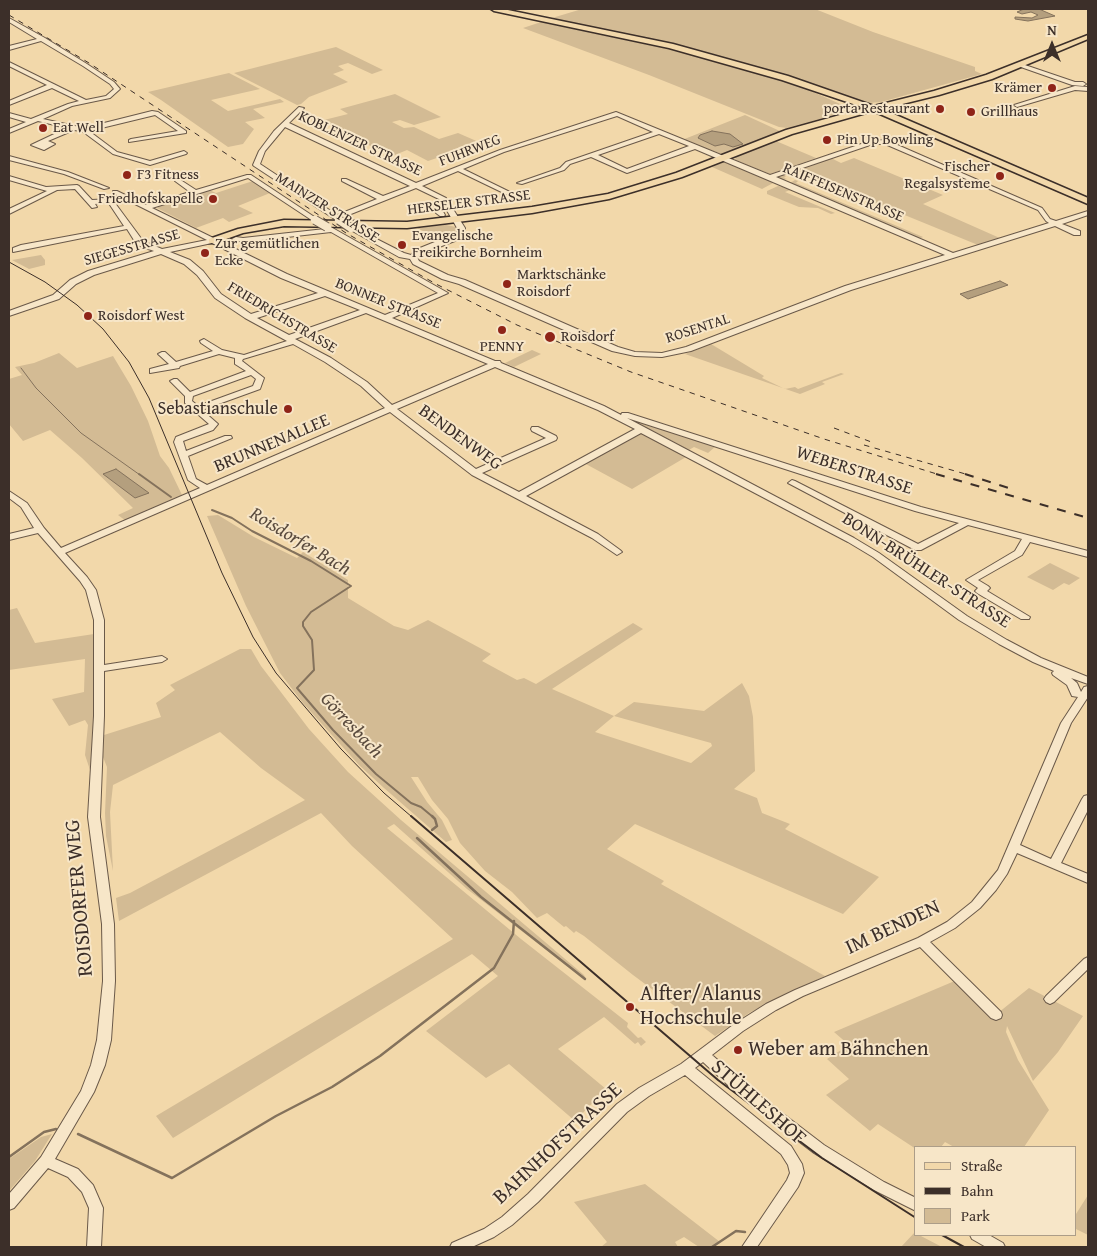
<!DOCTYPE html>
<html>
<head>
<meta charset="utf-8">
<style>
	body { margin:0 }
	#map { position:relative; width:1097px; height:1256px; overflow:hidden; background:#f2d8aa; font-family:"Gentium Book Plus",serif }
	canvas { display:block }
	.frame { position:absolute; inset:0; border:10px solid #3c2f29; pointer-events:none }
	.legend { position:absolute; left:914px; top:1146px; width:162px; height:90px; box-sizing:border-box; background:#f7e6c8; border:1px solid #ac9d88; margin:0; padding:6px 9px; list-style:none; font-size:15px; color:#3c2f29 }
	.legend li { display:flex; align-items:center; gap:10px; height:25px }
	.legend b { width:25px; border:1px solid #ac9d88 }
	.north { position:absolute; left:1027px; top:20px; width:50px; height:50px; -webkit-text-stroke:4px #f7e6c8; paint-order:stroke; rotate:0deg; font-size:14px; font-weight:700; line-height:20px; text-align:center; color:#3c2f29 }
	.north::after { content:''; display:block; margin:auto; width:18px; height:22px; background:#3c2f29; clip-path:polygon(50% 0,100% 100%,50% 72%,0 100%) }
</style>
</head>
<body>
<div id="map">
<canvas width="1097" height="1256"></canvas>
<div class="frame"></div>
<ul class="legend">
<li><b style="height:6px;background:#f2d8aa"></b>Straße</li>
<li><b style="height:6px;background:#3c2f29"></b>Bahn</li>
<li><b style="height:14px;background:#d3bb94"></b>Park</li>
</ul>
<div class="north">N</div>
</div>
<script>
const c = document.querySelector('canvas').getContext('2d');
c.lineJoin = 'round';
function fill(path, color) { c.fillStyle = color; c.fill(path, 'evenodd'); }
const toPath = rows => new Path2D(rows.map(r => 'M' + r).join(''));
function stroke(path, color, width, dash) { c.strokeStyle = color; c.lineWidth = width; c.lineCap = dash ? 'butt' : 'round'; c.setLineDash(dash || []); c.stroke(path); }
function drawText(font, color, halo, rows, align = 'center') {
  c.font = font + ' "Gentium Book Plus",serif'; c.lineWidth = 4; c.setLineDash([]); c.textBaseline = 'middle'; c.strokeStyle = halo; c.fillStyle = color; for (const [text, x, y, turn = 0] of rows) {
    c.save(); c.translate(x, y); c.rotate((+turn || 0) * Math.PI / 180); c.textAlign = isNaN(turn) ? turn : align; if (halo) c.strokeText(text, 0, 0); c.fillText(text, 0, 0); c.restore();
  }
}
fill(toPath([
	[582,9,815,9,873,32,975,67,975,71,982,74,881,102,868,103,759,67,709,53,552,18],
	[541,22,692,54,772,77,800,86,849,108,845,112,787,128,779,127,649,75,523,28],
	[336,47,383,70,372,74,348,63,338,66,344,70,333,74,348,82,309,97,301,104,297,105,234,73],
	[229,73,260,89,211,100,228,111,280,99,284,102,253,109,265,118,245,122,254,129,243,144,228,147,161,100,148,92],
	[395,94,441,117,414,125,400,120,392,122,404,128,414,127,439,139,458,133,481,143,428,161,407,150,390,157,324,120,348,114,340,109],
	[745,115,782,132,722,154,682,140],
	[776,141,816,158,770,174,735,160,736,157],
	[829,157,841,163,854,158,943,195,923,204,1002,239,978,245,797,171,784,175,786,176,784,178,787,179,783,180,777,177],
	[724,162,727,162,775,182,762,189,712,167],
	[795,180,798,181,796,183,923,237,919,239,790,183],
	[253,181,270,193,238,206,253,213,229,222,223,218,196,228,157,208,160,206,158,205,207,189,216,193],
	[778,186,793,189,785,192,835,213,831,214,818,208,799,207,767,194,767,191],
	[446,225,456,227,458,232,441,240,417,228],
	[41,255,45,260,45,265,29,269,12,260],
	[711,344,764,376,762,378,785,389,795,387,798,389,841,373,844,374,822,382,825,384,800,394,685,354],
	[532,350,541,354,514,367,505,363],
	[59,353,77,368,113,356,131,386,148,421,160,456,169,468,183,497,126,521,118,515,133,508,82,458,50,430,23,441,9,424,9,379,22,375,15,367,34,363],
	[635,420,716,446,708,453,694,447,689,450,634,421],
	[640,432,686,457,632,489,584,463],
	[218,515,254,537,297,558,303,552,348,580,348,598,394,626,408,630,428,620,491,654,482,661,517,680,524,678,536,684,633,623,643,629,552,689,614,716,634,702,704,711,742,683,749,696,753,717,755,771,734,789,757,798,762,813,790,824,785,829,879,877,843,914,635,824,607,849,664,881,661,884,825,976,749,1013,715,1036,633,975,584,936,576,931,574,933,566,926,564,927,547,913,537,918,512,892,485,871,460,843,448,819,432,800,418,777,411,777,427,802,442,820,452,840,446,842,384,788,359,765,302,702,280,673,246,606,207,516],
	[614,716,711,743,712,746,691,763,595,732],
	[1050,563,1080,578,1069,585,1064,583,1053,590,1027,577],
	[17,608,35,643,94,634,93,750,90,770,85,755,88,725,85,720,69,726,52,699,84,692,85,659,9,670,9,610],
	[240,649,251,649,261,666,309,729,348,772,401,820,584,975,586,979,584,979,467,889,394,824,387,828,521,939,628,1023,627,1027,638,1038,641,1037,646,1042,641,1046,638,1042,635,1044,604,1017,558,1049,606,1089,575,1121,509,1064,486,1078,426,1031,498,976,472,954,173,1138,156,1116,453,939,352,846,321,813,119,921,116,898,130,893,305,800,261,768,220,732,113,785,110,812,113,871,106,836,105,813,107,767,103,757,104,735,161,717,156,703,175,690,170,685],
	[957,980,993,1017,1029,988,1083,1016,1058,1052,1033,1081,1007,1026,1006,1032,1018,1060,1049,1110,1024,1147,954,1147,945,1142,941,1147,916,1147,916,1149,878,1124,870,1131,826,1095,849,1079,827,1059,849,1045,834,1032],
	[52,1134,35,1161,9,1191,9,1159,41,1137],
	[645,1184,720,1242,714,1247,699,1247,684,1237,675,1242,678,1247,601,1247,607,1242,574,1202],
	[1088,1195,1088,1235,1076,1229,1076,1214],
	[915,1232,916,1235,919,1235,942,1247,901,1247]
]), '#d3bb94');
const water = toPath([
	[1024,9,1039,9,1055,16,1028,21,1015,19,1015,17,1032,18,1038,15,1031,12,1022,14,1017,12,1024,9],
	[712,131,730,134,743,144,733,147,724,144,715,146,698,138,700,135,712,131],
	[1000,281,1008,285,968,299,960,294,1000,281],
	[116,469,149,493,135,498,103,474,116,469]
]);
fill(water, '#b49f7e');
stroke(water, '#84725c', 1);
stroke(toPath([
	[21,368,36,388,81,433,140,475]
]), '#84725c', 1);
stroke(toPath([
	[139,474,171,497],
	[212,510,232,518,252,531,311,561,351,586,311,612,303,622,303,626,312,640,314,670,297,688,333,730,376,774,411,803,421,807,433,817]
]), '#84725c', 2);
stroke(toPath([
	[432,816,435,819,437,826,432,830],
	[417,838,481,897,585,979],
	[78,1134,172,1178,276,1116,332,1087,380,1056,494,968,513,934,514,921],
	[9,1157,44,1132,56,1129],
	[712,1247,736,1231,745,1232]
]), '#84725c', 2.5);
const minor = toPath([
	[9,18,45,38,87,64,114,82,120,89,110,98,72,106,43,119,84,128,152,111,158,112,186,131,186,133,129,142,129,140,131,139,178,131,155,115,89,131,117,152,150,161,184,151,187,153,186,154,150,165,113,154,82,131,74,130,48,141,55,144,44,150,31,145,67,128,38,121,9,133,9,129,26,122,9,117,9,113,31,119,68,104,79,101,52,88,9,105,9,101,47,85,9,66,9,62,86,100,106,96,114,89,110,84,83,66,41,41,9,50,9,46,37,39,9,22,9,18],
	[1018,64,1022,64,1075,82,1083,82,1086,84,1083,86,1072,85,1018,66,1018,64],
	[1075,86,1088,87,1088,91,1075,90,1017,107,1014,105,1075,86],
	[299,107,304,108,289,123,416,183,500,150,616,112,770,175,870,141,886,140,1042,208,1050,219,1056,221,1088,211,1088,215,1062,224,1080,231,1080,235,1074,235,1055,226,851,290,691,351,662,357,635,356,612,351,459,284,442,279,413,264,410,259,399,257,347,228,353,227,404,253,411,255,415,250,457,233,457,228,445,207,441,208,445,215,444,216,440,216,436,213,434,207,443,203,441,200,416,188,341,218,343,220,339,222,254,166,253,165,259,151,274,131,299,107],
	[617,116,653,132,566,162,560,168,517,183,522,184,564,170,570,164,591,157,627,173,695,149,945,255,845,286,686,347,662,353,635,352,618,347,465,280,448,275,419,261,417,257,421,254,460,239,465,234,465,228,446,198,422,186,458,171,514,198,518,198,518,196,463,169,504,152,617,116],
	[285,127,410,186,383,196,346,179,342,179,342,181,377,199,337,215,260,164,265,151,285,127],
	[659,134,689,146,627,169,598,155,659,134],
	[873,144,885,144,1038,210,1046,221,1049,223,953,253,776,177,873,144],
	[9,156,68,172,109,188,104,189,64,174,9,160,9,156],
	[247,175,251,175,319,220,313,221,248,178,152,208,287,274,385,315,438,293,331,232,243,242,232,239,236,237,243,238,325,229,325,226,329,226,448,293,392,318,495,361,500,361,501,363,604,406,621,415,622,413,628,413,921,507,1088,551,1088,557,1030,542,1022,555,978,580,988,586,990,588,987,591,1030,617,1029,619,1021,619,977,593,975,591,978,588,966,580,1015,551,1022,539,968,525,921,550,915,550,788,483,792,480,795,481,918,544,959,523,915,511,627,418,854,538,879,553,967,616,1007,640,1041,658,1088,677,1088,684,1071,678,1077,683,1081,692,1084,687,1088,686,1088,697,1071,723,1020,845,1051,859,1082,799,1084,796,1088,795,1088,810,1061,863,1088,874,1088,883,1017,853,1007,874,996,890,980,908,955,928,930,942,1001,1012,1002,1015,1001,1018,996,1020,991,1018,920,947,803,996,776,1010,743,1031,712,1055,752,1090,824,1145,884,1182,916,1198,916,1211,874,1190,814,1153,742,1098,703,1062,695,1068,791,1146,802,1164,804,1173,798,1187,757,1247,742,1247,787,1180,790,1173,788,1165,781,1154,685,1075,649,1096,627,1112,538,1202,512,1225,494,1237,472,1247,450,1247,452,1243,484,1229,502,1217,528,1194,617,1104,639,1088,681,1064,733,1025,766,1004,795,990,918,938,947,922,972,902,998,870,1061,723,1078,697,1072,696,1067,685,1053,675,1052,673,1054,671,1033,662,999,644,959,620,873,557,848,542,641,433,526,496,598,534,620,550,622,552,617,555,592,538,472,475,390,412,65,553,87,577,96,590,104,620,104,665,162,656,167,659,162,662,104,671,104,716,100,817,114,924,115,981,111,1040,105,1065,94,1092,55,1159,78,1169,93,1185,103,1208,101,1247,87,1247,89,1208,82,1192,68,1177,48,1168,14,1208,9,1210,9,1194,41,1157,81,1091,91,1065,97,1040,103,981,102,924,88,817,94,716,94,620,86,590,80,581,38,533,9,540,9,534,34,528,21,507,9,498,9,491,27,503,44,528,61,548,200,488,188,480,174,442,176,437,209,424,185,403,185,396,170,381,174,379,177,379,190,392,246,371,235,364,235,358,219,354,180,366,179,368,150,373,150,369,169,364,158,354,162,352,165,352,176,362,213,351,201,343,200,341,204,339,222,350,244,355,287,341,245,318,215,298,197,275,184,264,161,254,94,275,76,284,59,299,9,316,9,311,53,295,70,280,88,271,154,251,137,245,127,229,13,252,13,248,21,245,124,226,108,202,95,204,97,207,92,208,75,189,57,190,9,214,9,209,47,191,9,180,9,176,46,187,77,185,79,186,92,200,112,199,143,241,162,249,207,240,113,193,113,191,117,191,146,205,190,192,175,181,175,179,179,179,196,190,247,175],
	[212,243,281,278,318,293,251,314,221,294,203,271,190,260,170,252,212,243],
	[325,296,360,310,289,335,257,318,325,296],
	[366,313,488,364,392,405,367,382,331,358,295,339,366,313],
	[293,344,325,362,361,386,385,408,207,485,196,479,188,456,232,438,231,436,225,436,186,451,183,441,213,430,218,424,202,410,260,389,264,378,242,361,243,359,293,344],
	[495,367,598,410,635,429,519,492,482,473,556,440,557,438,556,436,538,427,532,427,531,429,532,431,546,438,476,469,397,409,495,367],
	[251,375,256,379,253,386,198,406,192,401,193,396,251,375],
	[1088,957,1088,969,1054,1002,1050,1004,1046,1002,1044,999,1046,996,1084,959,1088,957],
	[970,1235,989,1235,1003,1243,1005,1247,986,1247,972,1239,970,1235]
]);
const major = toPath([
	[491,9,503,9,673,44,788,76,874,106,934,91,986,75,1088,35,1088,39,992,79,939,95,882,109,1088,198,1088,204,873,111,792,134,682,177,609,199,532,213,407,228,284,226,243,233,215,243,209,243,209,239,238,229,284,220,407,222,532,207,608,194,676,173,786,130,865,108,782,80,669,48,494,11,491,9]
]);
stroke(minor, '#6a5949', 2);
stroke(major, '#3c2f29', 3);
fill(minor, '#f7e6c8');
fill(major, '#f2d8aa');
stroke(toPath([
	[9,262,45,282,77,305,103,329,129,362,149,398,222,573,253,637,276,673,341,749,384,793,412,817]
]), '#3c2f29', 1);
stroke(toPath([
	[411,816,718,1080,822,1158,916,1218],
	[942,1235,964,1247]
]), '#3c2f29', 2);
stroke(toPath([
	[9,15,89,63,346,233,436,284,517,325,631,372,824,439,940,475],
	[834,428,874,443],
	[864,445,969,475]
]), '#3c2f29', 1, [5.5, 5.5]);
stroke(toPath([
	[936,474,1088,518],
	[965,474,1012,489]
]), '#3c2f29', 2, [9, 9]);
const minorBridge = toPath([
	[315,220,327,227],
	[339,220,351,228]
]);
stroke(minorBridge, '#6a5949', 10, []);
stroke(minorBridge, '#f7e6c8', 8);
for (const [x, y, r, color] of [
	[1052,88,5,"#8f2418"],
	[940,109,5,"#8f2418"],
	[971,112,5,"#8f2418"],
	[43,128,5,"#8f2418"],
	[827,140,5,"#8f2418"],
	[127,175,5,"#8f2418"],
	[1000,176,5,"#8f2418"],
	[213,199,5,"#8f2418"],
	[402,245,5,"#8f2418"],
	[205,253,5,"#8f2418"],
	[507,284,5,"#8f2418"],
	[88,316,5,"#8f2418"],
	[502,330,5,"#8f2418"],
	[550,337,6,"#8f2418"],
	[288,409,5,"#8f2418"],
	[630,1007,5,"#8f2418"],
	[738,1050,5,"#8f2418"]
]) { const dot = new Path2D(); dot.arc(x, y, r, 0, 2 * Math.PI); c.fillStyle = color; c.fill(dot); stroke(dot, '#f7e6c8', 2); }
drawText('15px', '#3c2f29', '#f7e6c8', [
	["Krämer",1042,88,"right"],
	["porta Restaurant",930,109,"right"],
	["Grillhaus",981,112],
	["Eat Well",53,128],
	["Pin Up Bowling",837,140],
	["Fischer",990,167,"right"],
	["Regalsysteme",990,184,"right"],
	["F3 Fitness",137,175],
	["Friedhofskapelle",203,199,"right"],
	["Evangelische",412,236],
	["Freikirche Bornheim",412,253],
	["Zur gemütlichen",215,244],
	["Ecke",215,261],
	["Marktschänke",517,275],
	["Roisdorf",517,292],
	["Roisdorf West",98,316],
	["Roisdorf",561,337],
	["PENNY",502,347,"center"]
], 'left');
drawText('15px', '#3c2f29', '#f7e6c8', [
	["KOBLENZER STRASSE",360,144,25],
	["FUHRWEG",470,151,-21],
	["RAIFFEISENSTRASSE",843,193,23],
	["HERSELER STRASSE",469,203,-7],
	["MAINZER STRASSE",327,208,32],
	["SIEGESSTRASSE",132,248,-16],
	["BONNER STRASSE",388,304,22],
	["FRIEDRICHSTRASSE",282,318,31],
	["ROSENTAL",698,329,-18]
]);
drawText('18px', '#3c2f29', '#f7e6c8', [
	["Sebastianschule",278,409]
], 'right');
drawText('18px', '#3c2f29', '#f7e6c8', [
	["BENDENWEG",460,438,36],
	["BRUNNENALLEE",272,444,-23],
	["WEBERSTRASSE",854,471,18],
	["BONN-BRÜHLER-STRASSE",926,571,33]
]);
drawText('italic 19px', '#5a4b3e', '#f7e6c8', [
	["Roisdorfer Bach",300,542,31],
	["Görresbach",351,726,47]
]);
drawText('21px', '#3c2f29', '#f7e6c8', [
	["ROISDORFER WEG",80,898,-95],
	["IM BENDEN",893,928,-25],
	["STÜHLESHOF",758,1103,41],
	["BAHNHOFSTRASSE",558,1144,-43]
]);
drawText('21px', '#3c2f29', '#f7e6c8', [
	["Alfter/Alanus",640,995],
	["Hochschule",640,1019],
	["Weber am Bähnchen",748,1050]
], 'left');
</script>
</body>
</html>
